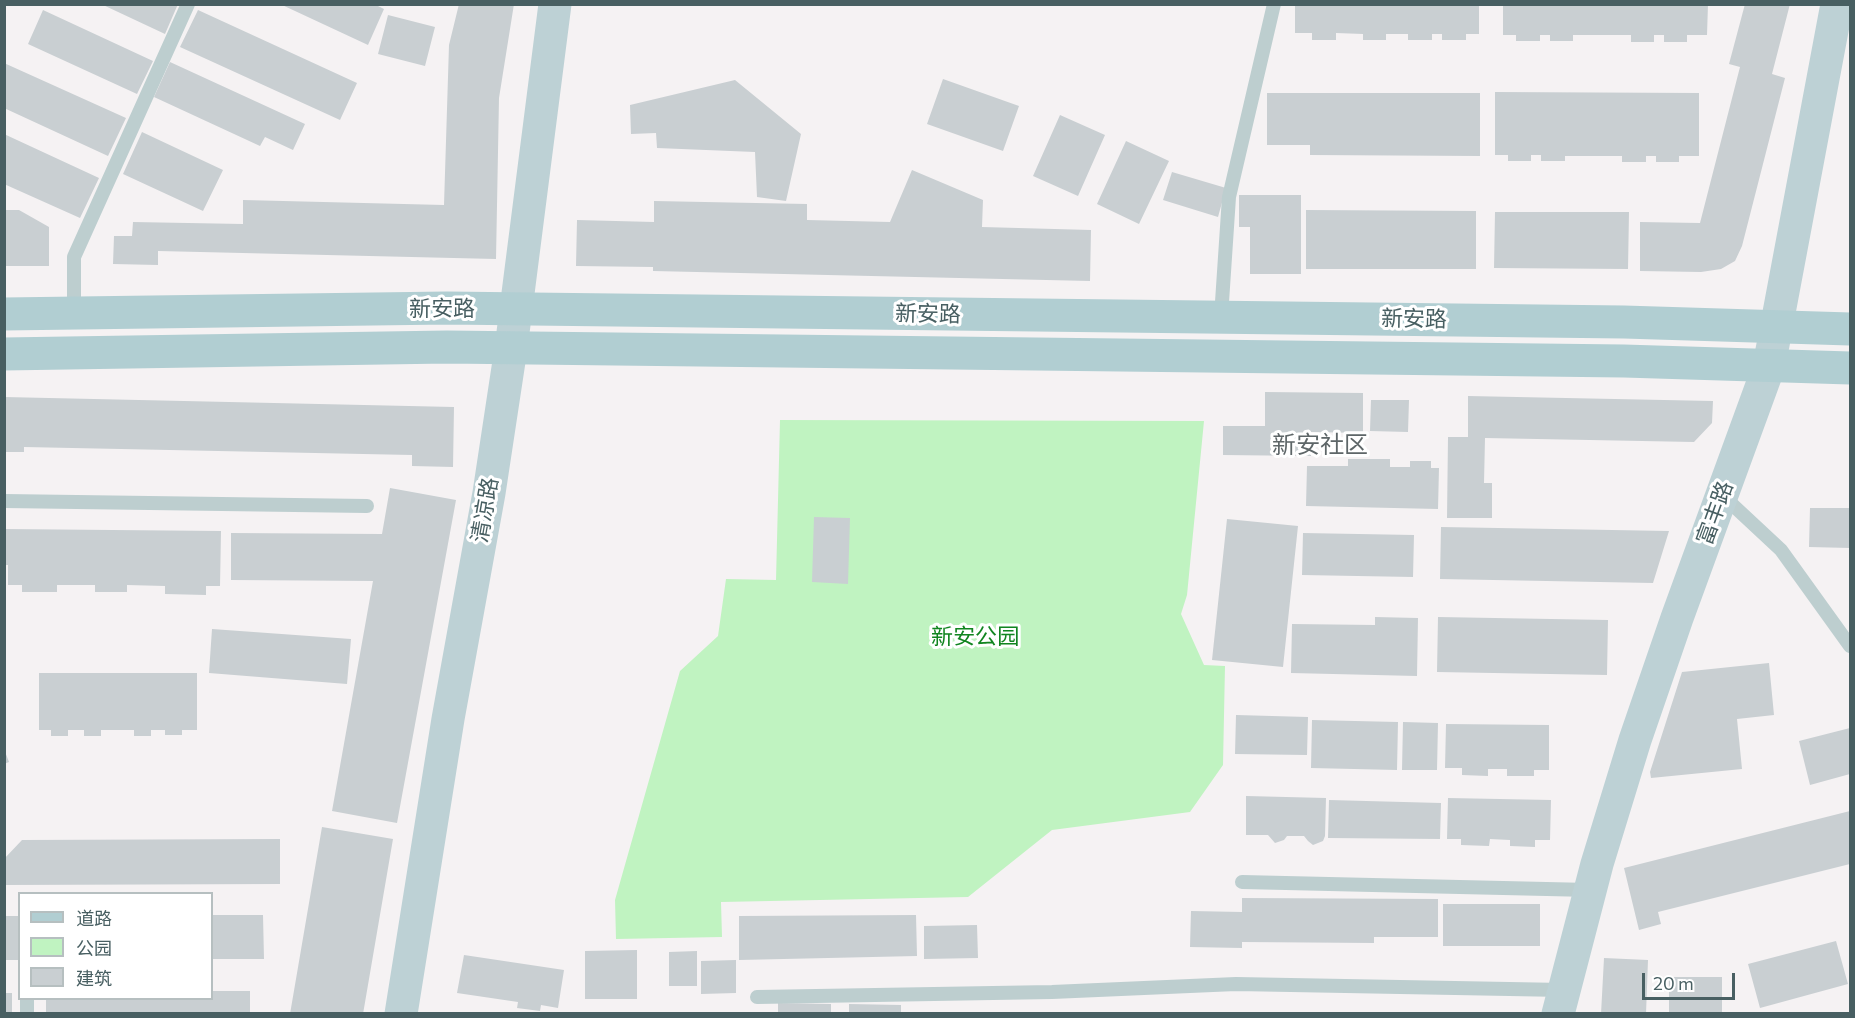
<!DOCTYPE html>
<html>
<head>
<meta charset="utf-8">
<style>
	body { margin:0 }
	#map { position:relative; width:1855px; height:1018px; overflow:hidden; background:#f5f2f3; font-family:Commissioner,"Noto Sans SC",sans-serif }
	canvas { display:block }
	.frame { position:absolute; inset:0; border:6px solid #485f62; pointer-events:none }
	.legend { position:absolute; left:18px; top:892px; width:195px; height:108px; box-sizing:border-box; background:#fff; border:2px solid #b6bfc0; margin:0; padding:8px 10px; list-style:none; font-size:18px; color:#485f62 }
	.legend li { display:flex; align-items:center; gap:12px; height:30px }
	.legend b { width:30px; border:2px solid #b6bfc0 }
	.scale { position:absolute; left:1642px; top:973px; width:93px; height:27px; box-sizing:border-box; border:3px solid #485f62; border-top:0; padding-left:8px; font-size:18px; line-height:21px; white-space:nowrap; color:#485f62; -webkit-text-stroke:4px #fff; paint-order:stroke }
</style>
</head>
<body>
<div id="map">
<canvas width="1855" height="1018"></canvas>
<div class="frame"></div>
<ul class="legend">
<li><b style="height:8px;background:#b1ced2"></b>道路</li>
<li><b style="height:16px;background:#c0f3c1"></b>公园</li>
<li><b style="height:16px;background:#c9cfd2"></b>建筑</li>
</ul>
<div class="scale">20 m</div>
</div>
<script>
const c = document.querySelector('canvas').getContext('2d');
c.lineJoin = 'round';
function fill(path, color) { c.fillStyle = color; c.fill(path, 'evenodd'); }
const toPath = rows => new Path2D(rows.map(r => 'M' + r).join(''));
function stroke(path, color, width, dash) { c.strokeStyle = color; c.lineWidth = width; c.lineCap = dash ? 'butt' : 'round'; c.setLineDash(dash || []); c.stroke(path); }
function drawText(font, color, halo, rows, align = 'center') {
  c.font = font + ' Commissioner,"Noto Sans SC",sans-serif'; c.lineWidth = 6; c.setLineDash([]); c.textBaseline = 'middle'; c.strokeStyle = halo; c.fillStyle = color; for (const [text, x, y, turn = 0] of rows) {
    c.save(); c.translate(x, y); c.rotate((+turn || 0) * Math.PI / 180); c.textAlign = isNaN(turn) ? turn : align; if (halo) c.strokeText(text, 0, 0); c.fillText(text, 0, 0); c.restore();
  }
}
fill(toPath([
	[780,420,1204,421,1187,595,1181,614,1204,665,1225,666,1223,765,1190,812,1052,830,968,897,721,902,722,937,616,939,615,900,680,671,718,636,726,579,776,580]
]), '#c0f3c1');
fill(toPath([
	[101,4,178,4,165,34],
	[280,4,374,4,384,9,368,45],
	[459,4,514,4,499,98,496,259,158,251,158,265,113,264,114,236,132,236,133,222,243,224,243,200,444,205,449,45],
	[1295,4,1479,4,1479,34,1466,34,1466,40,1442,40,1442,34,1432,34,1432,40,1408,40,1408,34,1386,34,1386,40,1363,40,1363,34,1336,33,1336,40,1312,40,1312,33,1295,33],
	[1503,4,1708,4,1707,35,1687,35,1687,42,1664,42,1664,35,1654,35,1654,42,1631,42,1631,35,1573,35,1573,41,1550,41,1550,35,1540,35,1540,41,1516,41,1516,35,1503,35],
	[1745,4,1790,4,1772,74,1785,78,1742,246,1735,261,1721,269,1701,272,1640,271,1640,222,1700,223,1740,67,1729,64],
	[43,10,153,61,137,94,28,44],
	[198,10,357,83,340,120,180,47],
	[388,15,435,27,425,66,378,54],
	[170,62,305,124,293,150,265,137,260,146,154,97],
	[4,63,126,118,108,156,4,108],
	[943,79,1019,106,1003,151,927,124],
	[735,80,801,134,786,201,757,197,755,152,657,148,656,133,631,134,630,105],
	[1495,92,1699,93,1699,156,1679,156,1679,162,1656,162,1656,156,1646,156,1646,162,1622,162,1622,156,1565,156,1565,161,1541,161,1541,155,1531,155,1531,161,1508,161,1508,155,1495,155],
	[1267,93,1480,93,1480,156,1310,155,1310,145,1267,145],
	[1060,115,1105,135,1078,196,1033,176],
	[142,132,223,170,203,211,123,174],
	[4,134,99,178,80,218,4,184],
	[1126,141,1169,161,1139,224,1097,204],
	[912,170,983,200,982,227,1091,230,1090,281,653,271,653,267,576,266,577,220,654,222,654,201,807,204,807,220,890,222],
	[1172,172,1226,188,1218,217,1163,200],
	[1239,195,1301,195,1301,274,1250,274,1250,227,1239,227],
	[4,210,19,210,49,227,49,266,4,266],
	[1306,210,1476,211,1476,269,1306,269],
	[1495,212,1629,212,1628,269,1494,268],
	[1265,392,1363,393,1363,433,1311,432,1311,456,1223,455,1223,426,1265,426],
	[1468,396,1713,401,1712,423,1694,442,1485,438,1484,483,1492,483,1492,518,1447,518,1448,437,1468,437],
	[4,397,454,407,453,467,412,466,412,455,24,447,24,452,4,452],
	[1371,400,1409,400,1408,432,1370,431],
	[1348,459,1390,459,1390,467,1410,467,1410,461,1431,461,1431,468,1439,468,1438,509,1306,506,1307,466,1348,466],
	[390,488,456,500,397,823,332,811,373,581,231,580,231,533,382,534],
	[1810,508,1850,508,1850,548,1809,547],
	[814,517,850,518,848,584,812,582],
	[1227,519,1298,526,1283,667,1212,660],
	[1441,527,1669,531,1653,583,1440,579],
	[4,529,221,531,220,586,206,586,206,595,165,594,165,586,127,585,127,592,95,592,95,585,57,585,57,592,22,592,22,585,8,585,8,565,4,565],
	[1303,533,1414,535,1413,577,1302,575],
	[1375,617,1418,618,1417,676,1291,673,1292,624,1375,625],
	[1438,617,1608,620,1607,675,1437,672],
	[212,629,351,639,347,684,209,673],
	[1769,663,1774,715,1737,719,1742,769,1651,778,1650,772,1682,672],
	[39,673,197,673,197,730,182,730,182,735,165,735,165,730,151,730,151,736,134,736,134,730,101,730,101,736,84,736,84,730,68,730,68,736,51,736,51,730,39,730],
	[1236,715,1308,717,1307,755,1235,754],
	[1312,720,1398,722,1397,770,1311,768],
	[1403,722,1438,723,1437,770,1402,770],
	[1446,724,1549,725,1549,770,1534,770,1534,776,1507,776,1507,769,1488,769,1488,776,1462,775,1462,768,1445,768],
	[1850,728,1850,774,1810,785,1799,741],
	[4,749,9,762,4,764],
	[1246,796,1326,798,1325,836,1323,841,1313,845,1308,841,1304,836,1287,836,1284,840,1275,843,1268,835,1246,835],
	[1448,798,1551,800,1550,840,1535,840,1535,847,1510,846,1510,840,1490,839,1489,846,1461,845,1461,839,1447,839],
	[1329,800,1441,803,1440,839,1328,838],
	[1850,811,1850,864,1658,912,1661,924,1639,930,1624,868],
	[322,827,393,839,363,1014,290,1014],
	[280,839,280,884,4,885,4,859,22,840],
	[1242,898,1438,899,1438,937,1374,937,1374,943,1242,942,1242,948,1190,947,1191,911,1242,912],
	[1443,904,1540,904,1540,946,1443,946],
	[212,915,263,915,264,959,212,959],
	[916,915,917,956,739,960,739,916],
	[4,916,20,916,20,960,4,960],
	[977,925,978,958,924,959,924,926],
	[1836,941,1848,984,1760,1008,1748,964],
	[637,950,637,999,585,999,585,951],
	[697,951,697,986,669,986,669,952],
	[464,955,564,970,558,1008,541,1005,540,1011,517,1008,518,1002,457,993],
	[1604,958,1648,960,1646,1014,1601,1014],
	[736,960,736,993,701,994,701,961],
	[1669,977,1722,977,1722,1014,1669,1014],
	[212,991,250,991,250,1014,46,1014,46,998,212,998],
	[5,993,12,993,12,1014,5,1014],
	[778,1003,831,1004,831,1014,778,1014],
	[849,1004,901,1005,901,1014,849,1014]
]), '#c9cfd2');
stroke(toPath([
	[74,313,74,257,188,4],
	[1221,317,1229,197,1274,4],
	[1722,495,1781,550,1850,646],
	[4,501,367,506],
	[1242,882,1590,890],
	[757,997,1052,992,1236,984,1564,990],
	[27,1014,27,998]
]), '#bdcecf', 14);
stroke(toPath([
	[401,1014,448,719,489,493,511,348,555,4],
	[1558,1014,1597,864,1635,740,1677,618,1769,366,1837,4]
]), '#bdd1d5', 33);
stroke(toPath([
	[4,314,447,308,1624,322,1850,329],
	[4,354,447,347,1624,361,1850,368]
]), '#b1ced2', 33);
drawText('22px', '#485f62', '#fff', [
	["新安路",442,309],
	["新安路",928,314,1],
	["新安路",1414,319,1],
	["清凉路",485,510,-80],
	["富丰路",1715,513,-70]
]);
drawText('22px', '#118520', '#fff', [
	["新安公园",975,637]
]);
drawText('24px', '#5e6668', '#fff', [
	["新安社区",1320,445]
]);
</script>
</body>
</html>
